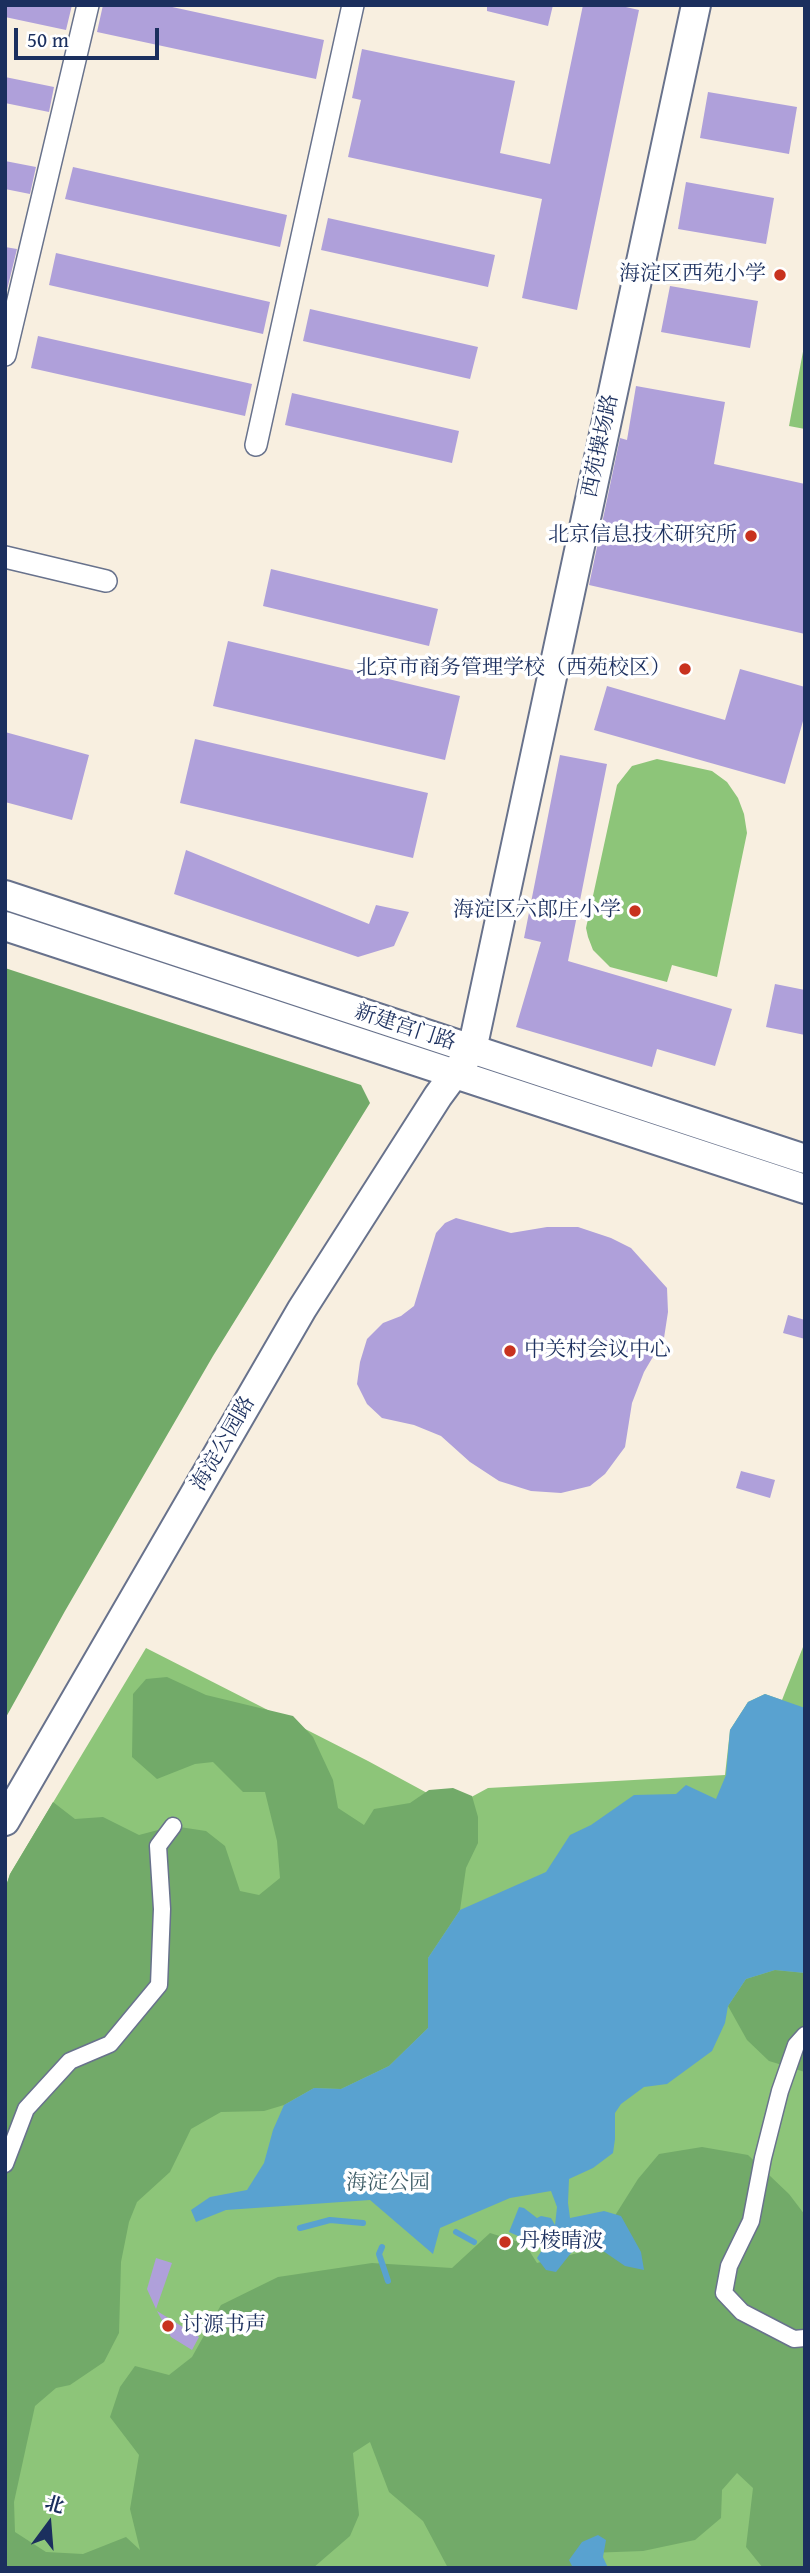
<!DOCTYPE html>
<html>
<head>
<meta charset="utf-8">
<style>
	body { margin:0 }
	#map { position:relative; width:810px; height:2573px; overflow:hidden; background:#f8efe0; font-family:"Gentium Book Plus","Noto Serif SC",serif }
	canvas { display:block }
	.frame { position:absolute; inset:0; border:7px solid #1b2f5e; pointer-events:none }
	.north { position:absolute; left:14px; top:2489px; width:70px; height:70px; -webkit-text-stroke:5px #fff; paint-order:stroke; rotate:16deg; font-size:19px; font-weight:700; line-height:28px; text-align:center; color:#1b2f5e }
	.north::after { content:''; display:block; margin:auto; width:24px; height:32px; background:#1b2f5e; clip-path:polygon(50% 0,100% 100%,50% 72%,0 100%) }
	.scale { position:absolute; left:14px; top:28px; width:145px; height:32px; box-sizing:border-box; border:4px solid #1b2f5e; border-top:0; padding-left:9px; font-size:21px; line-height:24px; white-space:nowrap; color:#1b2f5e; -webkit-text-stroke:5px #fff; paint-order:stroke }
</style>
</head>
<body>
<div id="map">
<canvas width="810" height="2573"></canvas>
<div class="frame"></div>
<div class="north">北</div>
<div class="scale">50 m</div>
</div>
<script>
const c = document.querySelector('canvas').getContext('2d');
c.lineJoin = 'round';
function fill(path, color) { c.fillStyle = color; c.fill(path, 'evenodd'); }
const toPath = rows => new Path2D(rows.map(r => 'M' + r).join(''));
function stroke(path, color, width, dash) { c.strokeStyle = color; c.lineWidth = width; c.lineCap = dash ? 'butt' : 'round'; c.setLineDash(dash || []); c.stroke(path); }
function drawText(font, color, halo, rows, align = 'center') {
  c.font = font + ' "Gentium Book Plus","Noto Serif SC",serif'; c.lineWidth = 7; c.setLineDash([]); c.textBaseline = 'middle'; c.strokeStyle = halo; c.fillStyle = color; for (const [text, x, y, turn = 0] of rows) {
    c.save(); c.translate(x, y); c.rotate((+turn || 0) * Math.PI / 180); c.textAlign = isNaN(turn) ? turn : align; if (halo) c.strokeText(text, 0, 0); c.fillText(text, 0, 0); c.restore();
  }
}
fill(toPath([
	[805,341,805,429,789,426],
	[657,759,712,771,727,782,738,798,744,814,747,833,717,977,672,965,667,982,610,967,593,950,588,937,586,928,617,785,632,766],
	[805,1642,805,2568,5,2568,5,1889,10,1874,146,1648,368,1761,453,1807,488,1788,725,1775,730,1730,748,1702,765,1694,782,1700]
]), '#8dc579');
fill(toPath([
	[5,968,361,1085,370,1103,213,1356,65,1611,5,1719],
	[167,1677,206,1695,293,1716,313,1737,333,1780,338,1808,364,1825,374,1809,410,1803,429,1790,453,1788,472,1796,478,1817,478,1843,466,1868,460,1910,428,1958,428,2028,389,2066,341,2089,314,2088,284,2105,264,2111,221,2112,191,2129,170,2172,137,2202,129,2222,121,2262,119,2333,104,2362,70,2385,56,2388,35,2406,14,2502,15,2532,46,2552,83,2554,126,2537,140,2550,130,2509,139,2455,110,2417,120,2387,135,2366,169,2375,192,2357,221,2305,278,2277,372,2263,452,2268,490,2233,525,2244,537,2263,594,2249,638,2179,659,2154,702,2147,748,2155,789,2194,805,2215,805,2568,763,2568,746,2547,753,2488,737,2473,722,2490,721,2518,695,2540,643,2551,589,2553,575,2568,448,2568,423,2521,389,2492,370,2442,353,2453,359,2515,350,2536,313,2568,5,2568,5,1889,10,1874,53,1802,75,1819,103,1817,139,1835,173,1826,206,1831,225,1846,240,1891,259,1895,280,1878,277,1841,265,1792,243,1792,213,1762,195,1764,157,1779,132,1757,133,1694,146,1679],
	[775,1970,805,1973,805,2072,769,2061,747,2040,728,2006,746,1979]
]), '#72aa69');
fill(toPath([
	[765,1694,805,1708,805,1973,775,1970,746,1979,728,2006,725,2023,712,2051,667,2084,644,2087,621,2104,615,2113,615,2139,613,2153,593,2168,569,2179,568,2203,570,2218,604,2211,621,2216,641,2252,644,2270,625,2266,590,2242,571,2253,556,2272,546,2270,537,2258,547,2242,547,2236,518,2236,509,2232,519,2207,524,2208,537,2218,541,2216,551,2218,555,2225,557,2207,551,2191,510,2198,440,2228,433,2254,370,2200,226,2210,196,2222,191,2210,210,2197,247,2190,264,2163,273,2130,284,2105,314,2088,341,2089,389,2066,428,2028,428,1958,460,1910,546,1872,570,1835,591,1825,634,1795,676,1794,686,1785,716,1799,726,1775,730,1730,748,1702],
	[598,2535,606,2540,603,2557,608,2568,573,2568,569,2560,582,2542]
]), '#59a2d0');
stroke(toPath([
	[300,2228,330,2220,363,2223],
	[456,2232,474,2242],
	[382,2247,379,2254,388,2281]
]), '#59a2d0', 6);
fill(toPath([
	[5,5,72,5,66,30,5,17],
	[103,5,163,5,324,40,316,79,97,32],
	[487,5,553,5,548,26,487,11],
	[583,5,617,5,639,10,577,310,522,298,542,199,348,157,361,100,352,98,362,49,515,81,500,153,550,164],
	[5,77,54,87,49,112,5,103],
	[708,92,797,107,789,154,700,138],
	[5,161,36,167,30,194,5,189],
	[73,167,287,215,280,247,65,199],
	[686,182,774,198,766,244,678,229],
	[328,218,495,255,488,287,321,250],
	[5,247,17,249,6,294,5,294],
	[56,253,270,302,263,334,49,285],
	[670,286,758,301,750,348,661,332],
	[310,309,478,347,470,379,303,341],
	[38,336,252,384,245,416,31,368],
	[636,386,725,402,714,464,805,484,805,634,589,585,620,438,627,440],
	[292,393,459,431,452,463,285,425],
	[271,569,438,609,429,646,263,606],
	[228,641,460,696,445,760,213,706],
	[740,669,805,687,805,714,785,784,594,730,607,686,725,720],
	[5,732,89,755,72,820,5,802],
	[195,739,428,793,413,858,180,803],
	[560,755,607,764,568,961,732,1009,715,1066,657,1049,652,1067,516,1027,541,942,524,938],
	[186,850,369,924,376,905,409,912,394,946,358,957,174,894],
	[775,984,805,990,805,1035,766,1027],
	[456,1218,511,1233,547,1227,578,1227,611,1238,631,1248,667,1288,668,1312,664,1338,644,1372,632,1403,625,1447,605,1474,590,1486,561,1493,531,1491,499,1481,470,1462,441,1436,414,1425,382,1418,367,1404,357,1384,360,1362,367,1339,383,1323,401,1316,414,1306,436,1233,445,1223],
	[788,1315,805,1320,805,1339,783,1333],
	[741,1471,775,1480,770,1498,736,1488],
	[156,2258,172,2263,156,2309,147,2289],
	[157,2311,199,2337,192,2350,171,2337]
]), '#afa0da');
const pedestrian = toPath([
	[805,2035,796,2045,780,2091,763,2158,751,2221,729,2266,724,2293,742,2312,794,2339,805,2338],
	[5,2164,26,2109,70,2061,110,2044,159,1985,162,1909,158,1846,173,1826]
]);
const minor = toPath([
	[5,355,88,5],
	[256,445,353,5],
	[5,557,106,581]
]);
const tertiary = toPath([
	[5,895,805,1159],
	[5,926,805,1189],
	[5,1821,302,1309,438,1096,472,1050,696,5]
]);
stroke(pedestrian, '#68728c', 19);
stroke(minor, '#68728c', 24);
stroke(tertiary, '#68728c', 32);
stroke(pedestrian, '#fff', 16);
stroke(minor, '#fff', 21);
stroke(tertiary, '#fff', 28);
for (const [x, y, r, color] of [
	[780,275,7,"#c8321e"],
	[751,536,7,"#c8321e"],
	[685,669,7,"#c8321e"],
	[635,911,7,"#c8321e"],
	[510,1351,7,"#c8321e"],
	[505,2242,7,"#c8321e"],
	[168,2326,7,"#c8321e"]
]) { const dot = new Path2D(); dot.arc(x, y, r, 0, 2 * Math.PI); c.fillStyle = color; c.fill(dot); stroke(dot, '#fff', 2.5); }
drawText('21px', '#1b2f5e', '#fff', [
	["海淀区西苑小学",766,275],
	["北京信息技术研究所",737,536],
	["北京市商务管理学校（西苑校区）",671,669],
	["海淀区六郎庄小学",621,911],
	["中关村会议中心",524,1351,"left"],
	["丹棱晴波",519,2242,"left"],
	["讨源书声",182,2326,"left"]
], 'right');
drawText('21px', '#1b2f5e', '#fff', [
	["西苑操场路",601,446,-78],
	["新建宫门路",405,1028,18],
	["海淀公园路",224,1444,-60]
]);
drawText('21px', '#3d5c66', '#fff', [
	["海淀公园",388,2184]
]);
</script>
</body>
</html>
